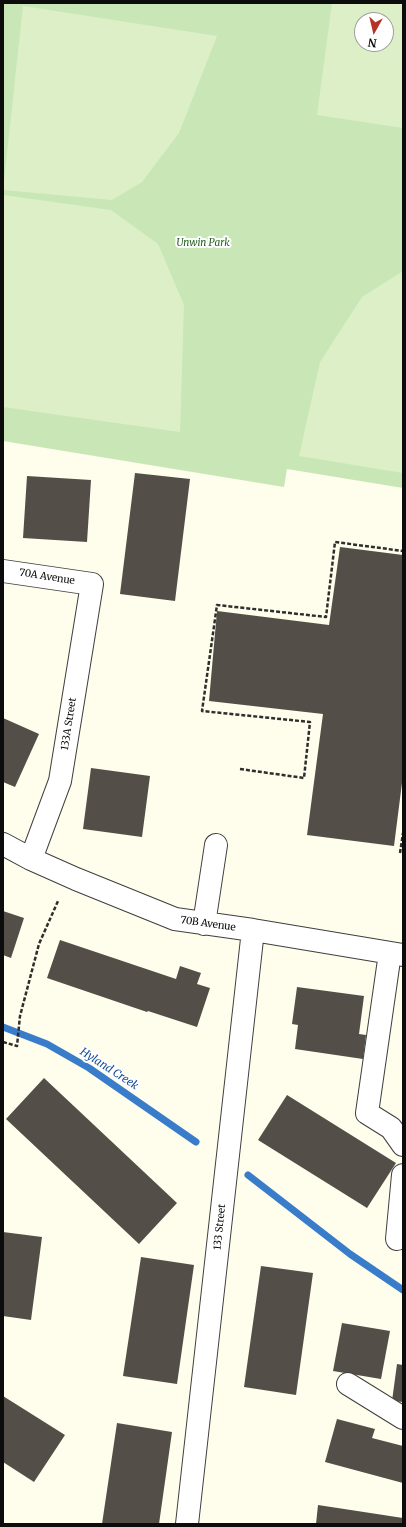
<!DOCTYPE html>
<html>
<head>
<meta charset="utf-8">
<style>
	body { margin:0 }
	#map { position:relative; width:406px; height:1527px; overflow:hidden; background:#fffdeb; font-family:Merriweather,serif }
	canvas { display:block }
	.frame { position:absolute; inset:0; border:4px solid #0c0c0c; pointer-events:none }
	.north { position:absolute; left:354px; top:12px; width:40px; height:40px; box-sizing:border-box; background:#fff; border:1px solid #9e9e9e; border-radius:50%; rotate:188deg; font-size:11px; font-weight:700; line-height:16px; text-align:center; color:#0c0c0c }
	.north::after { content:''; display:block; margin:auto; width:14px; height:18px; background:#b83327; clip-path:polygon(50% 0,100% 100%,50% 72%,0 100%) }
</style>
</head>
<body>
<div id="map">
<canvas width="406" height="1527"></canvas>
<div class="frame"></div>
<div class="north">N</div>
</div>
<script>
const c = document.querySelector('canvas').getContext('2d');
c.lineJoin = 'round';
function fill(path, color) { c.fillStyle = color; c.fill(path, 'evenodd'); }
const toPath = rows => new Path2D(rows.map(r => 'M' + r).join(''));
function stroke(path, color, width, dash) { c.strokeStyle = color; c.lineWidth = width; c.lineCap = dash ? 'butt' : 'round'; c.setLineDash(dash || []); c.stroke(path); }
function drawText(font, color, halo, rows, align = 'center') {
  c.font = font + ' Merriweather,serif'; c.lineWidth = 4; c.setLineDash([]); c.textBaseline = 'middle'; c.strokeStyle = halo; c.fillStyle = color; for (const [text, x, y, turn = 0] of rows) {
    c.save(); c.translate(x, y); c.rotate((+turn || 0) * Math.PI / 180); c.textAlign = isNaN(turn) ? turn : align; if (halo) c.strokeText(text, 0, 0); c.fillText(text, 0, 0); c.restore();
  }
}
fill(toPath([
	[3,3,403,3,403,488,287,469,284,487,3,441],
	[362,20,386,20,386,44,362,44]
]), '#c9e7b6');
fill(toPath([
	[332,3,403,3,403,128,317,115],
	[362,20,386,20,386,44,362,44],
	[23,6,217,36,179,133,142,182,112,200,3,190],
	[3,195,111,210,158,244,184,305,180,432,3,407],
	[403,271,403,473,299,456,320,362,362,297]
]), '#dcefc7');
stroke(toPath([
	[3,1027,47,1044,89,1068,196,1142],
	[248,1175,350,1254,403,1290]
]), '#397dca', 7);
fill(toPath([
	[135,473,190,479,175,601,120,594],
	[27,476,91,480,87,542,23,538],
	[340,547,403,555,403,775,394,846,307,835,323,714,209,701,217,611,329,625],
	[3,718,39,734,15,787,3,782],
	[91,768,150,776,142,837,83,829],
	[3,911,24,918,11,958,3,955],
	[60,940,176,979,180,966,201,973,197,984,210,988,197,1027,148,1011,147,1012,47,978],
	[297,987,364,996,359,1034,366,1035,363,1059,295,1049,298,1025,292,1024],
	[44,1078,177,1203,139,1244,6,1119],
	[287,1095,396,1163,367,1208,258,1140],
	[3,1232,42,1237,31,1320,3,1316],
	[141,1257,194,1265,177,1384,123,1376],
	[261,1266,313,1273,296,1395,244,1387],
	[342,1323,390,1331,381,1379,333,1371],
	[397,1364,403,1365,403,1402,392,1401],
	[3,1396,65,1435,34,1482,3,1462],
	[337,1419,375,1429,372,1438,403,1446,403,1483,325,1462],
	[117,1423,172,1432,159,1524,102,1524],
	[318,1505,403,1518,403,1524,316,1524]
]), '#544e48');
const minor = toPath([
	[3,571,92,584,60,781,31,859],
	[3,844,31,859,76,879,175,919,253,930,403,955],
	[204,924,216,845],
	[390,953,367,1113,391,1128,403,1145],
	[397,1239,403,1175],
	[348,1384,403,1418],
	[187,1524,253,930]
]);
stroke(minor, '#3f3f3f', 24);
stroke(toPath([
	[240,769,304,778,310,722,202,711,217,605,326,617,335,542,403,551],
	[400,853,403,833],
	[3,1042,17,1046,20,1016,39,944,58,901]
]), '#2e2e2e', 2.5, [4, 2]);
stroke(minor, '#fff', 22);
drawText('italic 10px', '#23611e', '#fff', [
	["Unwin Park",203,243]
]);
drawText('10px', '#0c0c0c', '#fff', [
	["70A Avenue",47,577,9],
	["133A Street",69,724,-81],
	["70B Avenue",208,924,8],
	["133 Street",220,1227,-84]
]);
drawText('italic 11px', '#19509a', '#fff', [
	["Hyland Creek",109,1069,33]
]);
</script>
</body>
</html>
